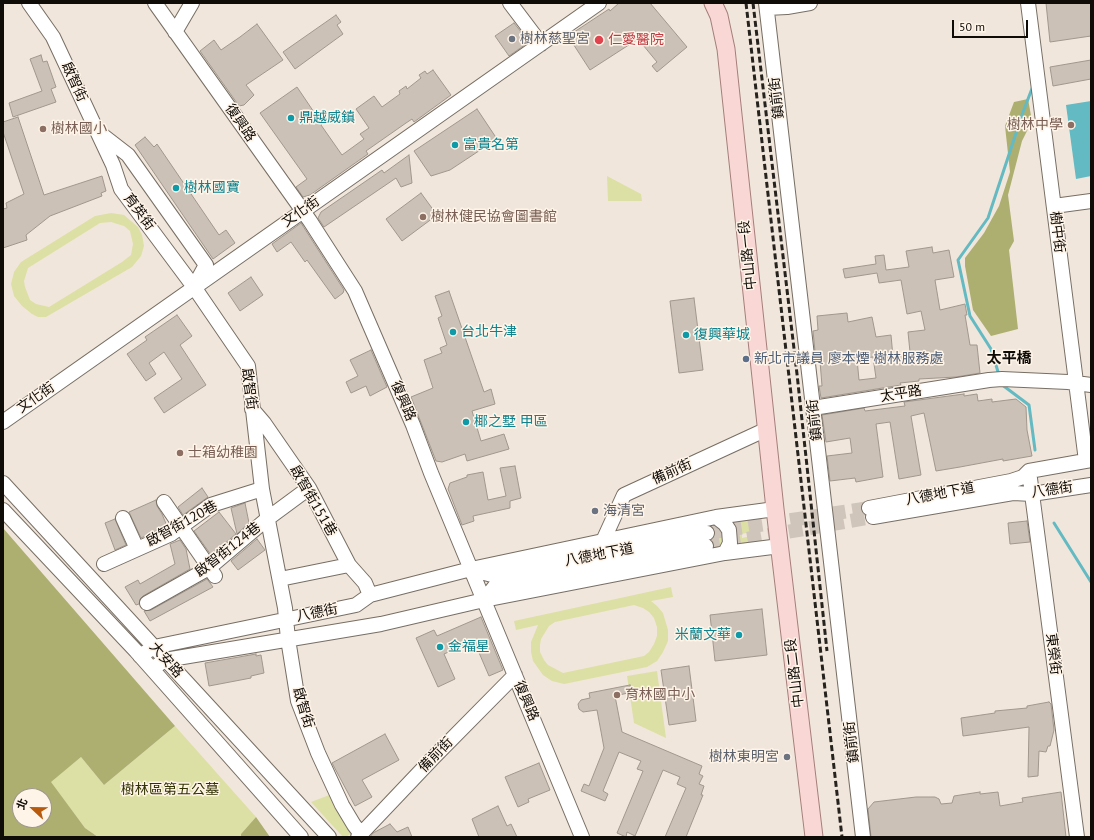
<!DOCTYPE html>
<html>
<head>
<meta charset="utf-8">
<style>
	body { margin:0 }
	#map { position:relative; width:1094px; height:840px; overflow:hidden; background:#f1e6db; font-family:"PT Sans","Noto Sans TC",sans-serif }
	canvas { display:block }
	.frame { position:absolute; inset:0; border:4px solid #0f0c08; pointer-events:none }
	.north { position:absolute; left:12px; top:788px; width:40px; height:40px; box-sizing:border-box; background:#fff4e8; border:1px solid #9f978e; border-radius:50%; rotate:292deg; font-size:11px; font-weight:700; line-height:16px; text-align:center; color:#0f0c08 }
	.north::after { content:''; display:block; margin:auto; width:14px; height:18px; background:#b85a0d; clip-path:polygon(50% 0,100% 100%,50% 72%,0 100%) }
	.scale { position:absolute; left:952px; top:20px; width:76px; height:18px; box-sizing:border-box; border:2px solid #0f0c08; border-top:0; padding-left:5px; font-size:12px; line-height:14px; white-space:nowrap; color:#0f0c08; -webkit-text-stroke:3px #fff4e8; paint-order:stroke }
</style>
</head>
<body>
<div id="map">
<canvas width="1094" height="840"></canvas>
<div class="frame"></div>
<div class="north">北</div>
<div class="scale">50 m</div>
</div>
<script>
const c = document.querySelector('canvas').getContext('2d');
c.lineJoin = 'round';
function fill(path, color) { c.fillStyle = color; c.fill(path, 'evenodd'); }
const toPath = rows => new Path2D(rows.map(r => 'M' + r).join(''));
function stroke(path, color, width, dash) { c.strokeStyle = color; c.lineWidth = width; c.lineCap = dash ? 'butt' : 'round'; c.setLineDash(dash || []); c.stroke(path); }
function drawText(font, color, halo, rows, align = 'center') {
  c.font = font + ' "PT Sans","Noto Sans TC",sans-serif'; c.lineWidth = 3; c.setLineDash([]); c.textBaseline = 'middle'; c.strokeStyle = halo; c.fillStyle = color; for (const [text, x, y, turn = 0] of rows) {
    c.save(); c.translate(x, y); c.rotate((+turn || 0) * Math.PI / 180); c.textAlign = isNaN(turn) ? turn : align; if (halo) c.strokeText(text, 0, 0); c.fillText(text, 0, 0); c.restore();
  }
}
fill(toPath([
	[607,176,641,194,642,201,608,201],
	[111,213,124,215,138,227,142,235,144,246,141,256,132,267,46,317,38,317,32,314,22,306,14,296,11,284,14,272,21,262,95,216],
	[111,222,124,226,130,231,133,244,131,255,122,262,49,307,36,304,30,300,25,287,24,281,28,268,100,223],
	[747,515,750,532,742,534,742,538,750,536,752,544,735,546,731,519],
	[708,521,725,528,724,540,720,547,711,551],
	[671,587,673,597,651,601,657,606,663,613,668,630,668,641,663,652,657,661,647,667,564,684,552,681,543,675,533,661,531,652,531,642,538,625,516,630,514,621],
	[634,605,643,608,649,612,654,618,657,627,657,636,654,644,649,652,644,656,563,673,548,665,544,660,540,652,540,645,541,639,549,626,555,622],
	[657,671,666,738,634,723,627,676],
	[175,726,256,817,241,834,241,837,98,837,85,828,50,782,81,757,104,785],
	[332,794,352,833,346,837,343,837,311,802]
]), '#dce0a4');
fill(toPath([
	[1028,99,1032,121,1022,141,1008,195,1014,241,1009,250,1018,329,991,336,973,310,965,266,965,258,984,233,999,206,1010,172,1005,126,1014,102],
	[3,528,175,726,104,785,81,757,51,782,85,828,98,837,3,837],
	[20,796,44,796,44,820,20,820],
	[256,817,270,837,241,837,241,834]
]), '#acaf70');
fill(toPath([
	[1091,101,1091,176,1076,179,1066,105]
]), '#63bac2');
stroke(toPath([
	[999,375,991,349,970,316,958,260,988,218,1023,112,1033,86],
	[1001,384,1029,405,1035,450],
	[1054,523,1091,582]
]), '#63bac2', 3);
const building = toPath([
	[619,3,650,3,687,47,657,72,652,66,657,62,638,39,590,70,568,36,609,9,610,11,619,3],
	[1046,3,1091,3,1091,36,1050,42,1046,3],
	[336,15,341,22,337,25,343,34,295,69,283,52,336,15],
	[514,23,529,42,509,56,495,36,514,23],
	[257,24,283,60,246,85,254,95,244,105,239,106,200,51,214,40,221,50,240,37,257,24],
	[41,55,43,62,47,61,56,87,51,89,56,102,13,117,9,103,42,91,30,59,41,55],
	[1091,60,1091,79,1053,86,1050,67,1091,60],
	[433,70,451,95,414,122,412,119,406,123,366,151,368,154,310,195,303,197,296,187,307,179,260,113,297,87,322,124,321,125,342,155,364,139,360,134,369,128,356,109,374,96,382,107,400,94,399,91,406,86,407,89,421,78,419,75,425,71,427,74,433,70],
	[477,109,497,139,450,170,431,176,414,151,477,109],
	[18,117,44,195,102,176,106,191,101,193,102,196,50,216,26,235,27,240,3,248,3,209,7,208,6,203,24,194,3,132,3,122,18,117],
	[145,137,154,147,157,144,219,235,226,230,235,243,213,259,135,145,145,137],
	[409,155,412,183,401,187,396,178,324,227,318,218,321,212,382,170,384,173,409,155],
	[421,193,437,215,402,241,386,219,421,193],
	[301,223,344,290,343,293,335,299,307,260,305,262,291,242,277,252,272,244,301,223],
	[932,247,933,253,949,250,954,277,935,280,940,310,965,304,967,315,965,315,970,345,977,345,980,373,956,377,919,379,919,381,900,383,901,385,821,398,819,386,822,386,820,361,816,361,813,331,818,330,817,316,847,313,848,322,872,317,876,337,891,335,893,357,909,355,908,352,910,352,908,332,925,330,921,311,907,314,901,280,879,283,877,273,845,278,843,269,876,264,875,256,884,255,886,270,909,267,906,251,932,247],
	[873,357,876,378,859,380,857,359,873,357],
	[251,277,263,295,240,311,228,293,251,277],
	[449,291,484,392,491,389,495,404,472,411,481,441,504,434,509,449,467,461,465,454,442,462,436,461,411,397,433,388,424,360,442,353,440,348,447,345,438,318,442,316,435,296,449,291],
	[694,298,703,370,679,373,670,301,694,298],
	[177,315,192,336,180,345,206,385,164,413,154,398,182,379,164,352,149,363,156,374,146,381,127,354,147,340,145,337,177,315],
	[371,350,387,387,370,396,366,386,351,393,346,382,358,376,350,360,371,350],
	[964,394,964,396,977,394,978,401,992,399,992,402,1016,399,1026,407,1027,430,1032,456,1003,461,1003,459,960,467,936,471,924,413,911,416,921,475,899,479,890,422,876,424,883,477,856,482,855,478,830,481,827,456,852,453,850,438,826,442,822,415,864,408,865,411,905,406,904,402,964,394],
	[515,466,521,498,510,501,510,508,473,516,474,521,462,525,448,489,450,483,467,477,467,475,483,472,488,500,506,496,500,468,515,466],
	[202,488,208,497,183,515,178,507,202,488],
	[156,500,157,506,162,514,167,526,141,538,129,512,156,500],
	[245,503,249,523,237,534,231,508,245,503],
	[219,512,236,534,211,555,194,531,219,512],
	[115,519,126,545,115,550,105,523,115,519],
	[1027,521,1030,542,1010,544,1008,523,1027,521],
	[257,539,265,550,238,570,231,561,257,539],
	[180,540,186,549,190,569,143,596,140,599,139,604,136,605,125,587,138,580,140,584,175,564,170,544,180,540],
	[207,579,213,587,150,621,144,611,151,610,207,579],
	[762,609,767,655,715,661,710,615,762,609],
	[481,617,503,670,489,676,474,641,444,654,455,679,438,687,416,638,434,630,437,636,481,617],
	[256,654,256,656,261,655,264,673,251,676,251,678,209,686,205,663,256,654],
	[689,666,696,721,669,725,661,670,689,666],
	[630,685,632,692,615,696,622,732,702,766,699,774,703,776,699,784,704,786,701,795,703,795,686,837,665,837,686,788,677,784,680,777,663,770,635,836,627,832,626,837,617,833,643,771,637,769,641,761,619,752,603,791,608,794,605,801,581,791,584,784,589,786,604,748,597,710,583,712,579,709,578,704,581,700,590,698,589,693,630,685],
	[1049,702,1051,704,1054,730,1050,746,1048,746,1046,752,1039,751,1038,776,1028,777,1029,727,963,736,961,718,995,713,995,711,1027,708,1027,706,1049,702],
	[385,734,399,760,362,780,372,797,355,806,332,763,385,734],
	[539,763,550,790,528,799,529,802,518,807,505,777,539,763],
	[980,792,980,794,998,792,1000,806,1023,802,1022,798,1061,792,1066,837,871,837,868,809,874,802,916,797,935,797,939,799,941,804,952,803,954,796,980,792],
	[498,806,507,826,511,824,517,837,479,837,472,819,498,806],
	[390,824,397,832,408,827,412,837,370,837,373,833,390,824]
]);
fill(building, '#cbc1b6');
stroke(building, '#a1978d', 1);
stroke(toPath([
	[707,533,869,508],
	[706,546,873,517]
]), '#cfc5bb', 14, [14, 7]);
const minor = toPath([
	[29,3,53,37,97,131,128,155,206,265,196,283],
	[155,3,310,221,355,291,413,425,431,473,582,837],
	[510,3,541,44],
	[766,3,863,837],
	[1028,3,1086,461],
	[767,8,787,7,810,3],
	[175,32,192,3],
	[97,131,113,165,121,189,194,287,248,366,262,489,285,608,288,639,298,701,318,753,342,805,354,825,361,834],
	[1054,206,1091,201],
	[813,408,989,380,1002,379,1068,382,1091,385],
	[252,409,264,423,309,488,349,565,365,583,370,595],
	[3,422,599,3],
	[1029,471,1077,837],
	[3,483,329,837],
	[164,502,215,576],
	[869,508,1011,481,1023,477,1029,471,1091,460],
	[3,510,136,651,301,837],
	[716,517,725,524,729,530,730,543,725,553],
	[873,517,1013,493,1032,494,1091,485],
	[123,518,137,549],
	[603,541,624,495,767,429],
	[104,564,171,534,211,505,262,489],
	[473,570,492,575,707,533],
	[280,579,349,565],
	[484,600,495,586,706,546],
	[147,603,209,568,267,519,309,488],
	[140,656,154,647,356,605,370,595,471,569,716,517,775,509],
	[152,669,165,660,381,624,484,600,725,553,780,546],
	[358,837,434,757,515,675]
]);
const major = toPath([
	[713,3,719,16,726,49,775,509,814,837]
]);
stroke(minor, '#776e64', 16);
stroke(major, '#a47e7a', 19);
stroke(minor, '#fff', 14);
stroke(major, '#f9d7d4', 17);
stroke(toPath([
	[746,3,842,837],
	[753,3,797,374,827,651]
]), '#26231e', 3, [6, 3]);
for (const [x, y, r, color] of [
	[512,39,4,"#6b7280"],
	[599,40,5,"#e0444e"],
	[291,118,4,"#0f9aa8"],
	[1071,125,4,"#8d6e63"],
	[43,129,4,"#8d6e63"],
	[455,145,4,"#0f9aa8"],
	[176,188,4,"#0f9aa8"],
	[423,217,4,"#8d6e63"],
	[453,332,4,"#0f9aa8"],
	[686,335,4,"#0f9aa8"],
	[746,359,4,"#5c6f8a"],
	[466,422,4,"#0f9aa8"],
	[180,453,4,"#8d6e63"],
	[595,511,4,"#6b7280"],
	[739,635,4,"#0f9aa8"],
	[440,647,4,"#0f9aa8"],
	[617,695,4,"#8d6e63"],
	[787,757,4,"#6b7280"]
]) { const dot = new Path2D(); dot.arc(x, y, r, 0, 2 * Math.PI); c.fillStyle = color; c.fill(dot); stroke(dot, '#fff4e8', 1.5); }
drawText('14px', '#5b616d', '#fff4e8', [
	["樹林慈聖宮",520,39],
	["海清宮",603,511],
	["樹林東明宮",779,757,"right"]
], 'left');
drawText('14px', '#be3a42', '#fff4e8', [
	["仁愛醫院",608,40]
], 'left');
drawText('14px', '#0f0c08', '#fff4e8', [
	["啟智街",74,82,65],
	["鎮前街",777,98,-97],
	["復興路",240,123,55],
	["育英街",139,212,53],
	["文化街",301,212,-35],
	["樹中街",1057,232,83],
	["中山路一段",748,255,-96],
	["啟智街",249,389,82],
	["太平路",901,394,-9],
	["文化街",36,398,-35],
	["復興路",403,401,67],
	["鎮前街",815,420,-97],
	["備前街",672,472,-24],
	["八德街",1052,490,-8],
	["八德地下道",940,494,-11],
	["啟智街151巷",313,501,60],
	["啟智街120巷",182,524,-29],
	["啟智街124巷",228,550,-38],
	["八德地下道",599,555,-11],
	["八德街",317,613,-11],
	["東榮街",1053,654,83],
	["大安路",166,660,48],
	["中山路二段",795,673,-97],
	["復興路",526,701,67],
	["啟智街",303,708,73],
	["鎮前街",852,742,-97],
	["備前街",436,755,-46]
]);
drawText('14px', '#0d838f', '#fff4e8', [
	["鼎越威鎮",299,118],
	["富貴名第",463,145],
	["樹林國寶",184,188],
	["台北牛津",461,332],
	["復興華城",694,335],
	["椰之墅 甲區",474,422],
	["米蘭文華",731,635,"right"],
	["金福星",448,647]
], 'left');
drawText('14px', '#785e54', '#fff4e8', [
	["樹林中學",1063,125,"right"],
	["樹林國小",51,129],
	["樹林健民協會圖書館",431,217],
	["士箱幼稚園",188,453],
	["育林國中小",625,695]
], 'left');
drawText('14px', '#4e5e75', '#fff4e8', [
	["新北市議員 廖本煙 樹林服務處",754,359]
], 'left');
drawText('14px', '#313200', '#fff4e8', [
	["樹林區第五公墓",170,790]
]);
drawText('bold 15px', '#0f0c08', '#fff4e8', [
	["太平橋",1009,359]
]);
</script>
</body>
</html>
